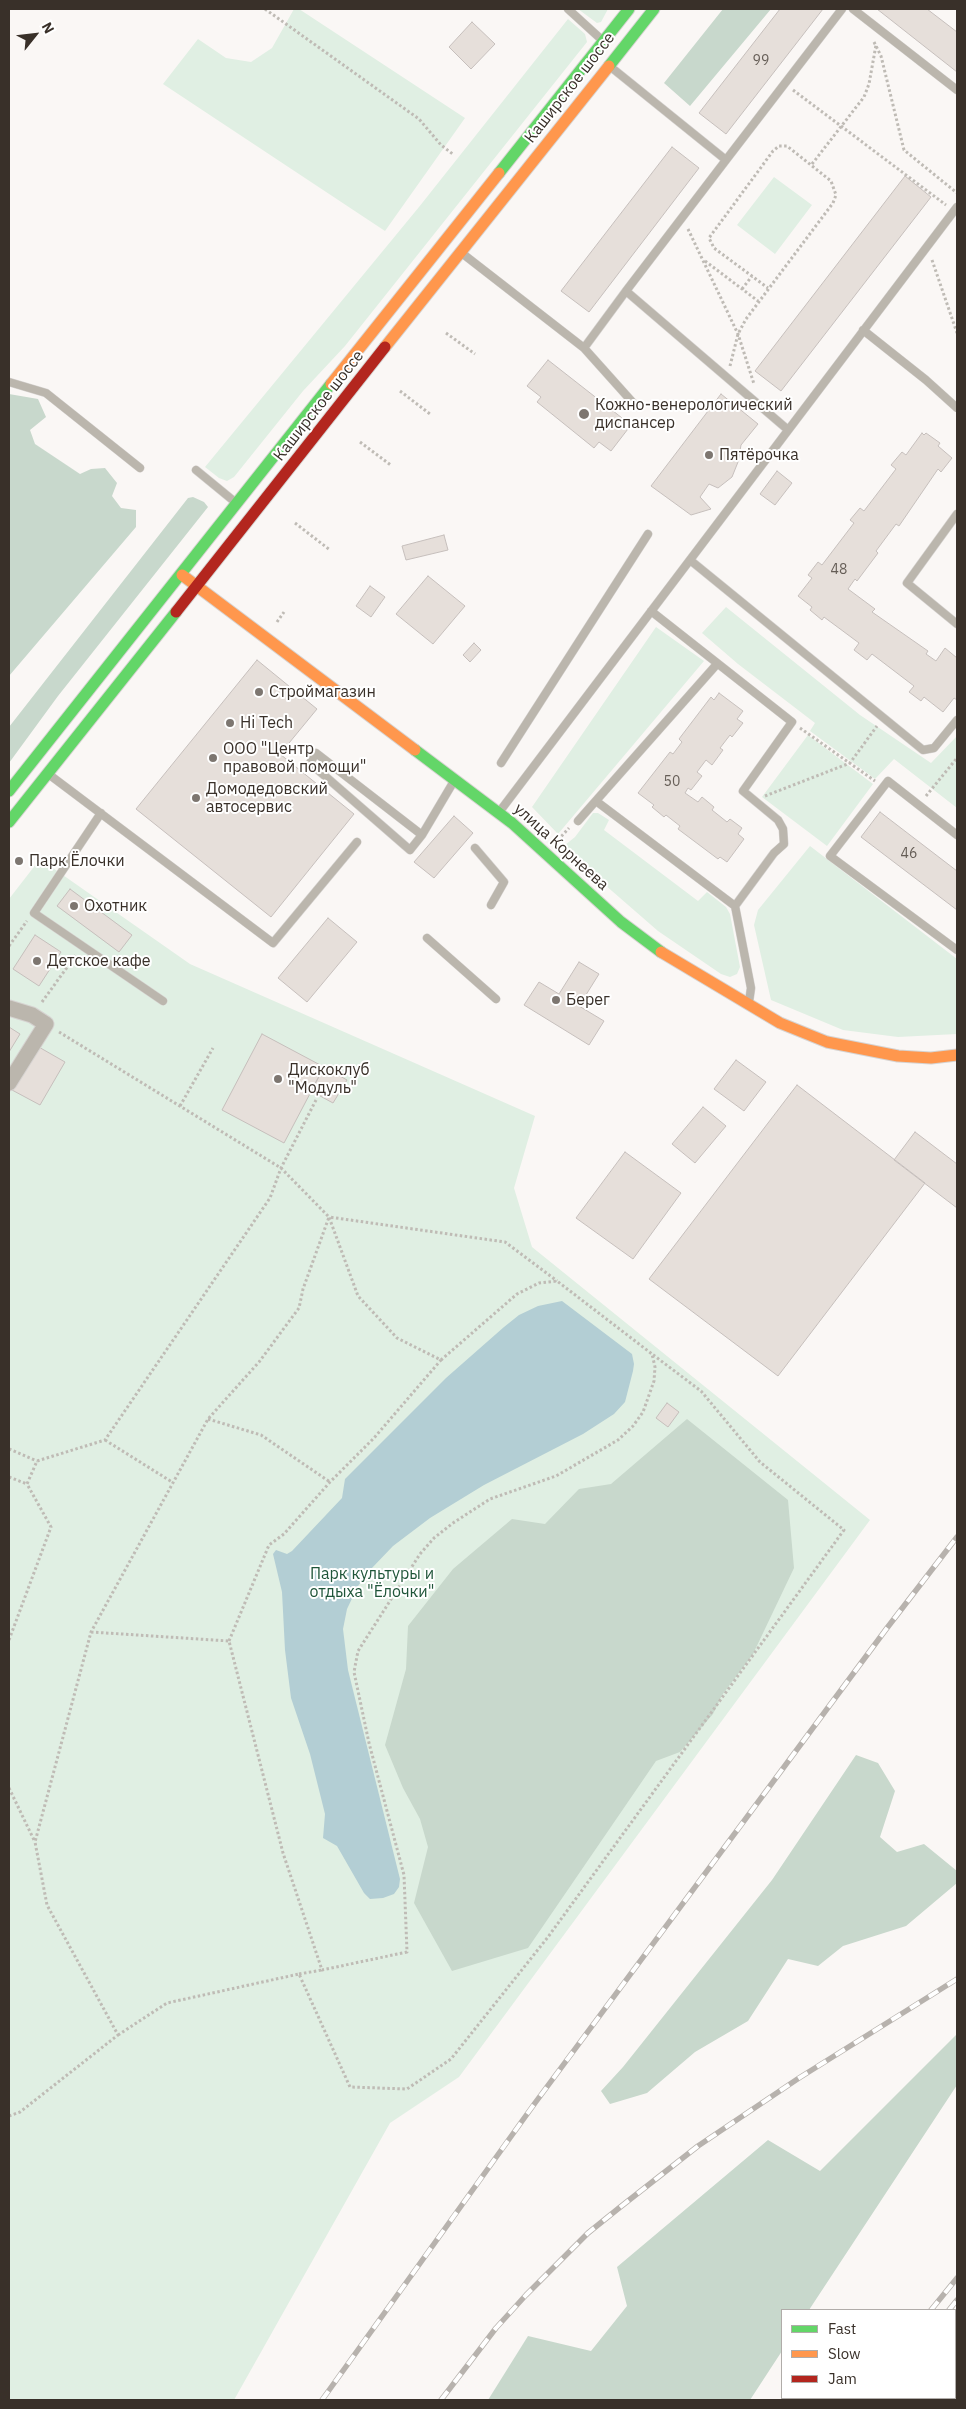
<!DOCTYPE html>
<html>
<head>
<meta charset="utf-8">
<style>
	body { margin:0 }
	#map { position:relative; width:966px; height:2409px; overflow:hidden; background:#faf7f5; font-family:"IBM Plex Sans",sans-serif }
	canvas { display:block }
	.frame { position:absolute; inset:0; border:10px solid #393029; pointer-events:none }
	.legend { position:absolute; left:781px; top:2309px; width:175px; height:90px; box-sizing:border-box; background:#fff; border:1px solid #b0aca9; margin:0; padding:6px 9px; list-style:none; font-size:15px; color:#393029 }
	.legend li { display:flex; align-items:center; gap:10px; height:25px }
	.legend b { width:25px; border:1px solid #b0aca9 }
	.north { position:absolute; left:10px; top:10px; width:50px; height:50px; -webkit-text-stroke:4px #fff; paint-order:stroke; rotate:61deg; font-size:14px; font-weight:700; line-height:20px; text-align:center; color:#393029 }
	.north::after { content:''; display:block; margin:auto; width:18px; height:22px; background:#393029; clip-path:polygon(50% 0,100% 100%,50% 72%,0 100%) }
</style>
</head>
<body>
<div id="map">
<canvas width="966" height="2409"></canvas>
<div class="frame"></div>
<ul class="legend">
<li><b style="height:6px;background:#63d668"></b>Fast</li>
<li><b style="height:6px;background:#ff974d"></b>Slow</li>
<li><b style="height:6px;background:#b3261e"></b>Jam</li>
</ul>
<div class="north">N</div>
</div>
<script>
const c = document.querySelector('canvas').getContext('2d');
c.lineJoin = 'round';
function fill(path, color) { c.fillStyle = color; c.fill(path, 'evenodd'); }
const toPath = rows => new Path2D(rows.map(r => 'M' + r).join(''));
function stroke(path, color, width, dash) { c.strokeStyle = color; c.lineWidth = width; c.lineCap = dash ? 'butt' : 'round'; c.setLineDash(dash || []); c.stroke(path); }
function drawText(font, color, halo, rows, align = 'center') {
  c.font = font + ' "IBM Plex Sans",sans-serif'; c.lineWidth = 4; c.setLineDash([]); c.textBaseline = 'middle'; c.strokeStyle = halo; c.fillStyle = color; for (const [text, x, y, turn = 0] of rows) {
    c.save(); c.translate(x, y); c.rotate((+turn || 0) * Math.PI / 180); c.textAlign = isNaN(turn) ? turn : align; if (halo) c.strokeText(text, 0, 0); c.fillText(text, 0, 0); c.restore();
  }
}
fill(toPath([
	[294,9,299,9,465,118,385,231,163,84,198,39,226,58,251,62,272,48],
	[578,9,608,9,601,22,597,23],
	[568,19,585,34,587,42,345,346,303,391,234,477,227,481,219,478,205,467,419,207],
	[774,177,812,205,775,254,737,225],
	[726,607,860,715,931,763,957,736,957,808,894,759,875,779,810,731,815,723,738,664,702,633],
	[656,627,704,661,558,834,532,807],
	[808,735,873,784,827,846,762,797],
	[593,813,598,813,609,820,604,830,698,901,707,892,726,907,730,914,740,967,737,974,730,977,721,974,658,931,566,851,565,845,575,837],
	[810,846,957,959,957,1034,898,1037,843,1030,771,1000,754,925,758,910],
	[40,859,190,964,535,1116,514,1188,532,1247,870,1520,459,2077,390,2123,234,2400,9,2400,9,899]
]), '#e0efe3');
fill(toPath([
	[723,9,771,9,690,106,664,83],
	[9,394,38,399,46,417,30,430,35,444,80,474,91,469,105,468,117,483,112,496,121,508,136,510,136,527,9,676],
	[193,497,204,502,208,507,58,696,9,763,9,727,188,498],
	[687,1419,788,1500,794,1568,753,1654,722,1695,713,1714,680,1752,656,1761,528,1948,452,1971,414,1903,428,1847,420,1819,403,1788,385,1745,406,1669,408,1626,453,1569,512,1519,545,1524,579,1489,611,1484],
	[856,1755,878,1763,895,1791,880,1837,897,1852,924,1844,957,1871,957,1883,906,1926,843,1946,818,1966,788,1959,748,2021,695,2052,647,2093,610,2104,601,2091,623,2067,772,1880],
	[957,2034,957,2085,809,2310,782,2310,782,2351,750,2400,488,2400,528,2336,591,2351,627,2306,617,2267,768,2140,820,2171]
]), '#c8d8cc');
fill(toPath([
	[562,1301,632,1354,634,1364,633,1371,625,1402,614,1414,583,1434,484,1485,430,1518,393,1546,371,1569,358,1586,347,1609,343,1629,348,1670,400,1879,399,1887,394,1894,383,1898,370,1899,364,1893,337,1846,323,1838,325,1814,310,1754,291,1698,285,1650,282,1592,273,1554,276,1550,287,1554,292,1551,342,1498,345,1479,446,1378,504,1327,519,1315,538,1306]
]), '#b3ced4');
const building = toPath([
	[780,9,823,9,726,134,699,113,780,9],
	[877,9,927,9,957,32,957,72,877,9],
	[472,22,495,44,471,69,449,47,472,22],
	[672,147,699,168,589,312,561,291,672,147],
	[905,176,931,197,781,391,755,371,905,176],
	[548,360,631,425,611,451,599,442,594,448,537,402,541,397,527,386,548,360],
	[721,394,758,424,741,445,738,462,732,477,718,488,709,484,700,497,711,509,691,515,651,486,721,394],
	[922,433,924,435,926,433,940,443,938,446,952,458,941,472,938,469,899,526,896,524,876,551,878,553,857,581,855,579,848,589,875,609,872,612,928,651,926,654,936,661,945,648,957,658,957,700,954,698,943,712,924,697,921,701,909,692,914,686,872,654,867,660,854,650,859,643,824,617,822,620,810,610,812,607,798,596,812,578,808,575,818,562,822,565,854,523,850,520,860,508,864,511,896,469,891,465,902,452,906,455,922,433],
	[777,471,792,483,775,505,760,494,777,471],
	[444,535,448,550,406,560,402,546,444,535],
	[428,576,465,606,433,644,396,614,428,576],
	[370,586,385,597,371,617,356,606,370,586],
	[474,643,481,650,470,662,463,655,474,643],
	[257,660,317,709,280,754,354,814,271,917,136,809,257,660],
	[719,693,743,711,737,719,743,723,732,737,730,735,720,748,723,750,712,765,706,760,697,772,702,776,691,790,688,788,685,793,698,802,702,797,714,807,712,810,727,822,730,819,742,828,738,834,744,839,727,862,720,857,718,859,678,829,680,826,666,815,664,817,652,807,654,805,638,793,670,752,673,754,682,742,679,739,711,697,714,700,719,693],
	[880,812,957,871,957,910,861,837,880,812],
	[454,816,473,833,434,878,414,862,454,816],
	[70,889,132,935,119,952,57,906,70,889],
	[328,918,357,942,307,1002,278,978,328,918],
	[35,935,61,952,39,986,13,969,35,935],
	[579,962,599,974,579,1006,604,1021,589,1045,524,1005,539,982,559,994,579,962],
	[9,1027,20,1034,9,1052,9,1027],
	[262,1034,324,1067,284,1143,222,1110,262,1034],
	[37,1046,65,1062,40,1105,12,1090,37,1046],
	[736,1060,766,1082,744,1111,714,1089,736,1060],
	[324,1067,347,1080,333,1103,311,1091,324,1067],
	[797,1085,925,1183,778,1376,649,1279,797,1085],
	[703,1107,726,1126,695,1163,672,1144,703,1107],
	[915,1132,957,1164,957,1208,894,1160,915,1132],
	[625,1152,681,1193,633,1259,576,1218,625,1152],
	[667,1403,679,1412,668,1427,656,1418,667,1403]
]);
fill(building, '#e6dfda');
stroke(building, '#c6bfbc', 1);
const lane = toPath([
	[568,9,602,40],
	[853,9,957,90],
	[612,68,726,160,842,9],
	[463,254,584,348,635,405],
	[626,291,726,160],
	[863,330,926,380,957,408],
	[584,348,626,291,787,429],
	[9,382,46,393,140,468],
	[196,470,235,502],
	[957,514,907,583,957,624],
	[690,560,923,750,934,748,957,720],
	[501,763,648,534],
	[51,776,273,943,357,842],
	[596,801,735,906,774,853,784,844,783,829,778,820,743,791,792,722,651,611],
	[500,811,957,207],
	[101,813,34,913,163,1001],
	[578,821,717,664],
	[422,835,316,753,310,763,410,850,422,835,454,781],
	[957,835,888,781,830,856,957,950],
	[475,848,504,882,491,905],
	[735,906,751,988,749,1002],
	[427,938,496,999]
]);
const street = toPath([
	[9,1008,32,1015,46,1024,9,1083]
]);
const fast = toPath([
	[609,66,654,9],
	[499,173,629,9],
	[415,750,512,823,621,922,661,952],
	[9,791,331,384],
	[9,822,176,612]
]);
const slow = toPath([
	[385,347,609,66],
	[331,384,499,173],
	[182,575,415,750],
	[661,952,780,1023,827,1042,898,1056,931,1058,957,1055]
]);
const jam = toPath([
	[176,612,385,347]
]);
stroke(lane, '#d6d3d1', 9);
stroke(street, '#d6d3d1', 17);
stroke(fast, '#d6d3d1', 13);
stroke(slow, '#d6d3d1', 13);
stroke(jam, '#d6d3d1', 13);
stroke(toPath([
	[265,9,419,119,441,145,454,155],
	[874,42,881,56,904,150,957,193],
	[793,90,946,205],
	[812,164,864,97,869,84,876,45],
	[688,229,738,334,754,384],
	[932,260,957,333],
	[705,261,758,301],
	[742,289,752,276],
	[446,333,475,354],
	[730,366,738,334,746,319,833,203,836,195,831,181,787,146,779,146,773,151,709,238,714,248,768,288],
	[400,391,430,414],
	[360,442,392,466],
	[295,523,330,550],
	[277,622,284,612],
	[800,728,875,781],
	[765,796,850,763,877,726],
	[926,796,957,758],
	[558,840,569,828],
	[9,946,27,921],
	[42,1002,76,955],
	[180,1106,213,1048],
	[208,1419,261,1435,330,1482],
	[105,1440,172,1482],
	[9,1449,37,1461],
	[9,1477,27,1484],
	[91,1632,229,1641,283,1853,322,1970,407,1952,404,1875,369,1743,354,1672,358,1651,420,1554,434,1538,453,1523,490,1499,556,1476,618,1440,633,1426,643,1412,654,1381,655,1367,652,1354,557,1281,539,1283,517,1294,441,1360,397,1338,358,1296,329,1217,505,1242,557,1281],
	[9,1640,51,1527,27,1484,37,1461,105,1440,270,1198,281,1168,316,1100],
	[229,1641,269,1545,284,1534,330,1482,374,1438,441,1360],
	[9,1788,35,1842],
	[299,1974,322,1970],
	[118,2035,167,2003,299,1974,350,2087,407,2089,451,2059,548,1937,844,1530,760,1462,701,1391,652,1354],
	[9,2116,20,2112,118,2035,47,1905,35,1842,91,1632,208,1419,259,1362,299,1308,303,1289,329,1217,281,1168,59,1032]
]), '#bfbbb5', 3, [2.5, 2.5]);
stroke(lane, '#bbb6ad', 8);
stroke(street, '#bbb6ad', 15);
stroke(fast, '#63d668', 11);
stroke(slow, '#ff974d', 11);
stroke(jam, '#b3261e', 11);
const rail = toPath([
	[931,2310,957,2278],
	[949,2310,957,2300],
	[322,2400,535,2103,887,1628,957,1537],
	[441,2400,496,2328,526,2295,588,2233,619,2208,698,2146,799,2078,957,1979],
	[858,2400,860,2398],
	[876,2400,878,2398]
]);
stroke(rail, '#b7b2ad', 5.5);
stroke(rail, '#fff', 4, [11]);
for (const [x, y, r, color] of [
	[584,414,6,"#7d7670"],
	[709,455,5,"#7d7670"],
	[259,692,5,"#7d7670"],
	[230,723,5,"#7d7670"],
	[213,758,5,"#7d7670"],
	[196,798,5,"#7d7670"],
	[19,861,5,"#7d7670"],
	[74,906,5,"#7d7670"],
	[37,961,5,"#7d7670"],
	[556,1000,5,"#7d7670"],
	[278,1079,5,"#7d7670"]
]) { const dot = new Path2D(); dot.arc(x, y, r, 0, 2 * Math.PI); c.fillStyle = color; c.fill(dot); stroke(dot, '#fff', 2); }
drawText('14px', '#655d56', null, [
	["99",761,61],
	["48",839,570],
	["50",672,782],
	["46",909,854]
]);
drawText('16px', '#393029', '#fff', [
	["Каширское шоссе",570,88,-52],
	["Каширское шоссе",319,406,-52],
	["улица Корнеева",561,847,42]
]);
drawText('16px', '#393029', '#fff', [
	["Кожно-венерологический",595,405],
	["диспансер",595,423],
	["Пятёрочка",719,455],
	["Строймагазин",269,692],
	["Hi Tech",240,723],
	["ООО \"Центр",223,749],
	["правовой помощи\"",223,767],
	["Домодедовский",206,789],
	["автосервис",206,807],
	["Парк Ёлочки",29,861],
	["Охотник",84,906],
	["Детское кафе",47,961],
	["Берег",566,1000],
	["Дискоклуб",288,1070],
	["\"Модуль\"",288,1088]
], 'left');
drawText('16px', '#1f5539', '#fff', [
	["Парк культуры и",372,1574],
	["отдыха \"Ёлочки\"",372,1592]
]);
</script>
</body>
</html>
